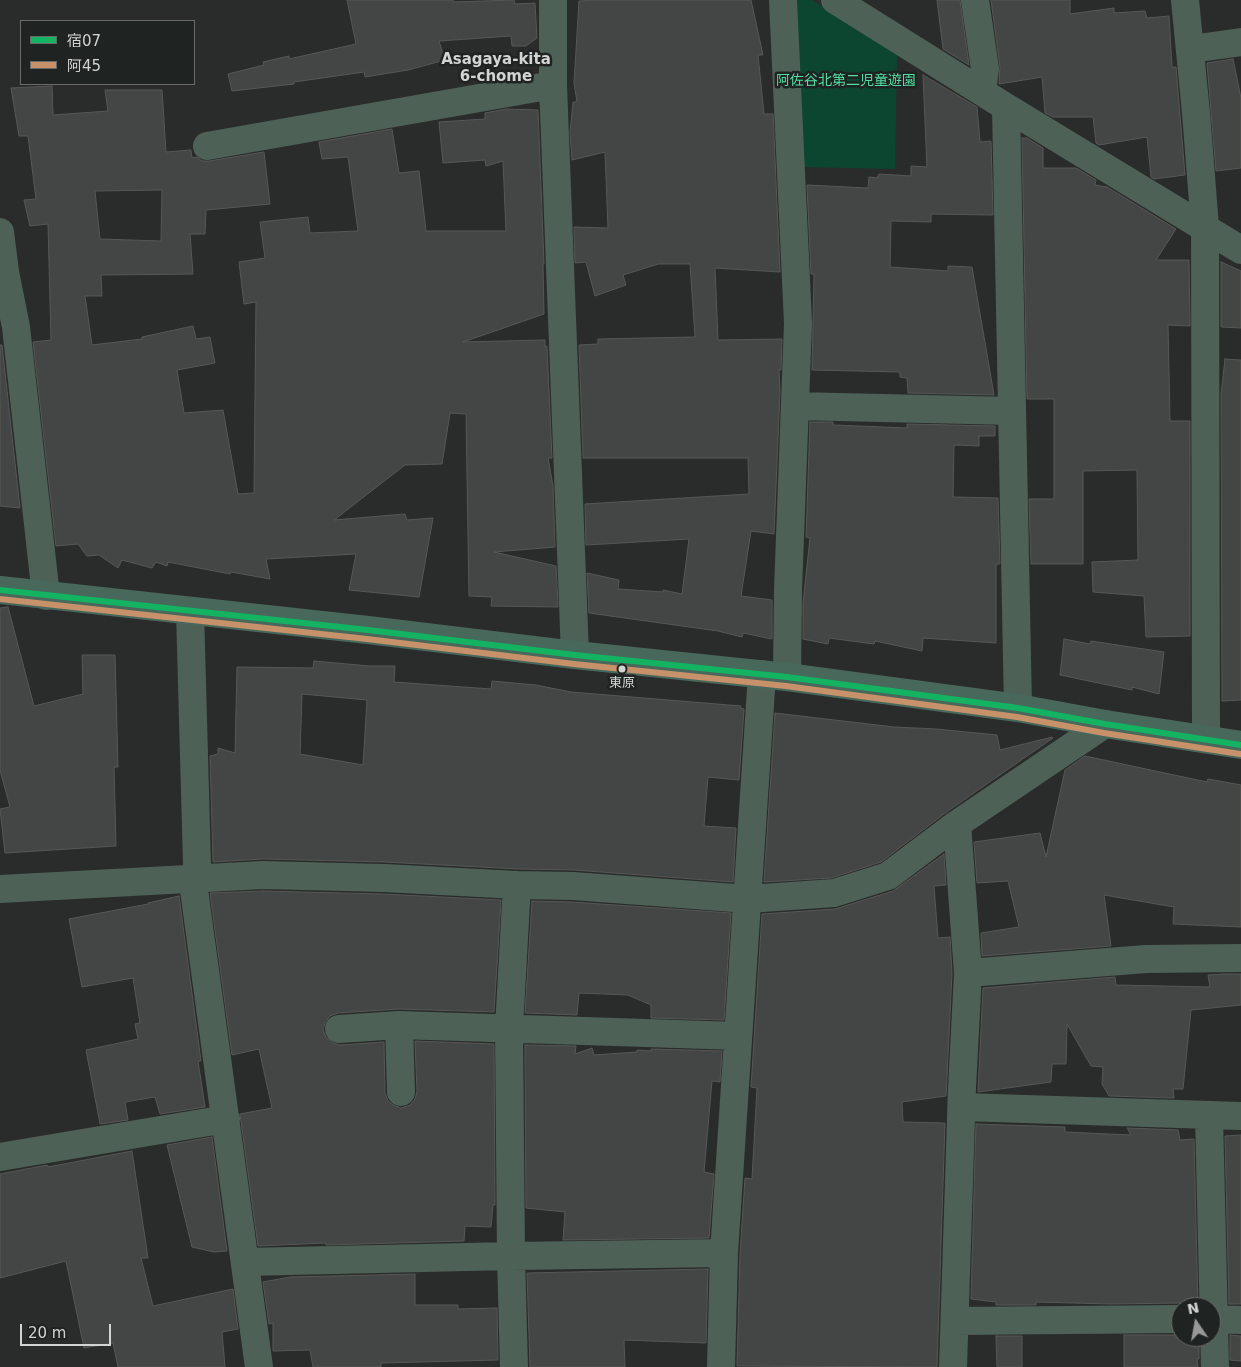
<!DOCTYPE html>
<html>
<head>
<meta charset="utf-8">
<style>
	body { margin:0 }
	#map { position:relative; width:1241px; height:1367px; overflow:hidden; background:#2a2c2b; font-family:"DejaVu Sans","Noto Sans JP",sans-serif }
	canvas { display:block }
	.legend { position:absolute; left:20px; top:20px; width:175px; height:65px; box-sizing:border-box; background:#1f2321; border:1px solid #666a68; margin:0; padding:6px 9px; list-style:none; font-size:15px; color:#d1d4d2 }
	.legend li { display:flex; align-items:center; gap:10px; height:25px }
	.legend b { width:25px; border:1px solid #666a68 }
	.north { position:absolute; left:1171px; top:1297px; width:50px; height:50px; box-sizing:border-box; background:#1f2321; border:1px solid #666a68; border-radius:50%; rotate:348deg; font-size:14px; font-weight:700; line-height:20px; text-align:center; color:#d1d4d2 }
	.north::after { content:''; display:block; margin:auto; width:18px; height:22px; background:#979998; clip-path:polygon(50% 0,100% 100%,50% 72%,0 100%) }
	.scale { position:absolute; left:20px; top:1324px; width:91px; height:22px; box-sizing:border-box; border:2px solid #d1d4d2; border-top:0; padding-left:6px; font-size:15px; line-height:18px; white-space:nowrap; color:#d1d4d2; -webkit-text-stroke:4px #1f2321; paint-order:stroke }
</style>
</head>
<body>
<div id="map">
<canvas width="1241" height="1367"></canvas>
<ul class="legend">
<li><b style="height:6px;background:#13b361"></b>宿07</li>
<li><b style="height:6px;background:#c7916a"></b>阿45</li>
</ul>
<div class="north">N</div>
<div class="scale">20 m</div>
</div>
<script>
const c = document.querySelector('canvas').getContext('2d');
c.lineJoin = 'round';
function fill(path, color) { c.fillStyle = color; c.fill(path, 'evenodd'); }
const toPath = rows => new Path2D(rows.map(r => 'M' + r).join(''));
function stroke(path, color, width, dash) { c.strokeStyle = color; c.lineWidth = width; c.lineCap = dash ? 'butt' : 'round'; c.setLineDash(dash || []); c.stroke(path); }
function drawText(font, color, halo, rows, align = 'center') {
  c.font = font + ' "DejaVu Sans","Noto Sans JP",sans-serif'; c.lineWidth = 5; c.setLineDash([]); c.textBaseline = 'middle'; c.strokeStyle = halo; c.fillStyle = color; for (const [text, x, y, turn = 0] of rows) {
    c.save(); c.translate(x, y); c.rotate((+turn || 0) * Math.PI / 180); c.textAlign = isNaN(turn) ? turn : align; if (halo) c.strokeText(text, 0, 0); c.fillText(text, 0, 0); c.restore();
  }
}
fill(toPath([
	[792,0,812,0,897,54,895,169,801,167]
]), '#0d4630');
const building = toPath([
	[347,0,453,0,453,2,514,0,515,4,535,3,537,38,526,46,512,46,511,36,439,41,445,60,408,70,365,77,364,72,294,82,294,84,232,91,228,74,264,65,263,62,289,56,289,59,356,44,347,0],
	[595,0,751,0,763,55,758,55,764,114,773,114,780,272,715,268,718,340,782,339,781,370,779,370,780,391,774,534,751,531,741,596,772,600,772,639,743,633,742,637,718,631,589,613,587,573,619,580,618,589,663,592,663,590,682,594,689,539,586,545,585,504,749,494,748,458,583,458,579,345,598,344,598,339,695,337,690,264,658,264,623,275,626,285,595,296,586,262,575,263,574,227,608,228,605,152,572,160,570,133,573,102,577,102,574,83,579,1,595,0],
	[937,0,960,0,969,65,943,49,937,0],
	[991,0,1070,0,1070,14,1114,8,1114,13,1145,11,1147,18,1169,16,1172,67,1176,67,1185,175,1154,179,1151,177,1147,137,1099,145,1096,143,1093,117,1053,117,1045,113,1042,77,999,84,1000,67,991,0],
	[1233,59,1241,98,1241,168,1216,171,1207,63,1233,59],
	[923,75,977,107,980,142,991,141,993,215,931,214,931,222,891,221,890,267,948,271,948,266,972,267,994,395,908,393,907,378,900,377,900,372,812,370,814,274,811,274,807,185,868,188,869,177,877,178,879,174,911,176,911,166,927,167,923,75],
	[52,86,53,115,108,111,105,90,162,90,166,152,191,150,192,158,197,157,202,161,209,161,264,152,270,204,206,210,205,234,190,234,193,274,101,275,102,296,85,296,92,345,142,339,142,337,193,326,196,339,210,337,215,363,177,370,184,413,223,410,238,494,254,493,256,302,244,304,239,262,265,258,260,222,308,217,310,233,358,231,348,157,322,159,319,142,392,129,399,173,419,171,426,231,506,231,503,161,486,166,485,160,443,163,439,122,485,119,485,113,506,109,538,110,544,264,543,264,544,314,463,342,545,340,545,347,547,346,552,458,548,458,553,486,555,547,494,552,556,566,558,607,491,606,492,597,469,596,466,414,450,413,442,464,405,465,334,520,405,514,407,520,433,518,419,597,349,590,356,554,266,559,270,579,231,572,230,574,168,562,167,566,156,562,152,568,122,560,118,568,99,555,87,556,78,544,56,546,33,342,51,340,48,224,30,226,24,200,36,199,28,136,19,136,11,88,52,86],
	[162,190,161,241,100,239,95,191,162,190],
	[1022,138,1027,138,1043,148,1043,168,1076,168,1096,180,1095,185,1107,187,1176,229,1156,260,1189,260,1190,326,1168,325,1170,421,1190,421,1190,636,1146,637,1144,596,1093,592,1092,562,1138,560,1137,470,1083,471,1083,564,1031,564,1029,499,1054,499,1054,399,1027,399,1022,138],
	[1221,262,1241,271,1241,328,1221,327,1221,262],
	[0,345,2,345,20,508,0,506,0,345],
	[1225,359,1241,360,1241,700,1222,701,1221,394,1225,359],
	[810,422,833,422,833,425,907,428,907,424,995,426,995,436,979,436,979,446,954,445,953,497,998,498,1000,564,996,564,996,643,923,638,922,651,875,641,874,644,829,638,828,644,803,639,803,603,810,538,806,537,810,422],
	[8,607,34,706,83,694,82,655,115,655,118,767,114,767,116,846,5,853,0,809,10,807,0,770,0,608,8,607],
	[1064,639,1090,644,1091,641,1164,652,1159,694,1132,687,1132,690,1060,675,1064,639],
	[314,661,369,666,395,666,394,682,491,689,492,681,536,685,571,692,741,706,740,708,744,709,739,780,708,777,704,826,736,828,733,882,574,870,518,869,384,862,263,859,213,862,210,756,218,754,218,748,235,753,237,667,313,668,314,661],
	[302,694,367,700,363,765,300,754,302,694],
	[775,713,894,727,936,729,997,735,1000,750,1052,737,1053,738,948,811,881,862,831,878,764,882,775,713],
	[1085,756,1207,782,1208,779,1241,785,1241,927,1173,924,1174,907,1104,895,1111,946,982,956,981,933,1019,927,1008,881,977,883,974,842,1040,833,1046,857,1065,770,1085,756],
	[944,854,946,885,934,886,938,938,950,937,952,973,946,1096,902,1102,903,1122,945,1123,937,1367,737,1366,740,1254,745,1178,752,1179,757,1088,751,1087,762,914,835,909,893,891,944,854],
	[263,891,383,894,501,900,494,1012,399,1009,338,1013,330,1016,325,1023,323,1030,326,1037,333,1043,340,1045,384,1042,385,1093,388,1101,393,1105,401,1108,410,1105,415,1099,417,1092,415,1041,494,1044,495,1205,493,1205,491,1227,465,1226,464,1241,326,1245,326,1243,258,1246,240,1114,272,1108,259,1049,232,1055,210,893,263,891],
	[179,896,201,1061,198,1061,205,1107,160,1114,155,1097,125,1102,128,1120,100,1124,86,1050,138,1039,135,1024,140,1023,133,978,82,987,69,919,148,904,148,903,179,896],
	[532,901,572,902,731,913,724,1020,651,1018,651,1005,628,995,579,993,577,1015,525,1013,532,901],
	[1224,974,1241,974,1241,1005,1191,1010,1183,1089,1173,1089,1174,1098,1109,1096,1102,1084,1103,1067,1091,1066,1067,1024,1066,1064,1052,1064,1051,1082,978,1092,983,988,1115,977,1116,985,1210,987,1208,975,1224,974],
	[525,1045,576,1046,575,1054,592,1048,594,1055,637,1052,637,1050,651,1051,651,1049,722,1051,720,1082,712,1081,704,1172,714,1174,709,1238,563,1240,565,1212,526,1208,525,1045],
	[976,1124,1065,1127,1065,1132,1131,1135,1127,1128,1178,1130,1180,1140,1194,1139,1198,1307,1190,1307,1181,1303,1111,1304,1036,1302,1036,1305,996,1305,996,1302,971,1299,976,1124],
	[1241,1135,1241,1304,1229,1304,1225,1136,1241,1135],
	[212,1137,227,1251,214,1252,192,1247,167,1145,212,1137],
	[132,1151,148,1258,141,1258,153,1306,233,1289,238,1329,222,1332,225,1367,118,1367,113,1343,84,1348,66,1261,0,1278,0,1174,47,1165,48,1167,132,1151],
	[708,1269,706,1343,624,1340,625,1367,530,1367,527,1273,708,1269],
	[415,1274,415,1305,458,1305,458,1309,497,1308,498,1360,381,1363,381,1367,313,1367,310,1350,273,1351,273,1323,269,1324,263,1282,290,1277,415,1274],
	[1124,1335,1181,1335,1181,1337,1199,1337,1199,1359,1197,1359,1198,1367,1124,1367,1124,1335],
	[1230,1335,1241,1336,1241,1361,1230,1360,1230,1335],
	[996,1336,1022,1336,1022,1367,997,1367,996,1336]
]);
fill(building, '#444645');
stroke(building, '#565857', 1);
stroke(toPath([
	[553,0,553,85,575,655],
	[783,0,798,323,788,590,787,677],
	[835,0,1006,107,1241,250],
	[975,0,985,69,982,91],
	[1185,0,1196,113,1205,227,1206,739],
	[1191,49,1241,42],
	[1006,107,1018,708],
	[207,146,553,85],
	[0,232,5,272,16,327,46,596],
	[795,406,1012,411],
	[190,611,197,864,194,890,259,1367],
	[517,885,573,886,748,899,834,893,888,876,957,824,1105,724],
	[0,889,263,875,384,878,517,885,509,1028,511,1256,514,1367],
	[968,973,1146,959,1241,958],
	[399,1025,401,1092],
	[339,1029,399,1025,738,1036],
	[963,1107,1241,1116],
	[1209,1116,1215,1367],
	[0,1157,226,1119],
	[245,1262,511,1256,724,1253],
	[1211,1319,1241,1320],
	[955,1321,1181,1319],
	[721,1367,724,1253,762,674],
	[953,1367,962,1088,968,973,957,824]
]), '#4e6157', 28);
stroke(toPath([
	[0,590,368,630,575,655,787,677,1018,708,1105,724,1241,745]
]), '#49685c', 28);
stroke(toPath([
	[0,590,368,630,575,655,787,677,1018,708,1105,724,1241,745]
]), '#13b361', 6);
stroke(toPath([
	[0,599,367,639,574,664,786,686,1017,717,1104,733,1240,754]
]), '#c7916a', 6);
for (const [x, y, r, color] of [
	[622,669,4.5,"#d1d4d2"]
]) { const dot = new Path2D(); dot.arc(x, y, r, 0, 2 * Math.PI); c.fillStyle = color; c.fill(dot); stroke(dot, '#1f2321', 2); }
drawText('13px', '#d1d4d2', '#1f2321', [
	["東原",622,684]
]);
drawText('14px', '#51dfa3', '#1f2321', [
	["阿佐谷北第二児童遊園",846,81]
]);
drawText('bold 15px', '#d1d4d2', '#1f2321', [
	["Asagaya-kita",496,60],
	["6-chome",496,77]
]);
</script>
</body>
</html>
